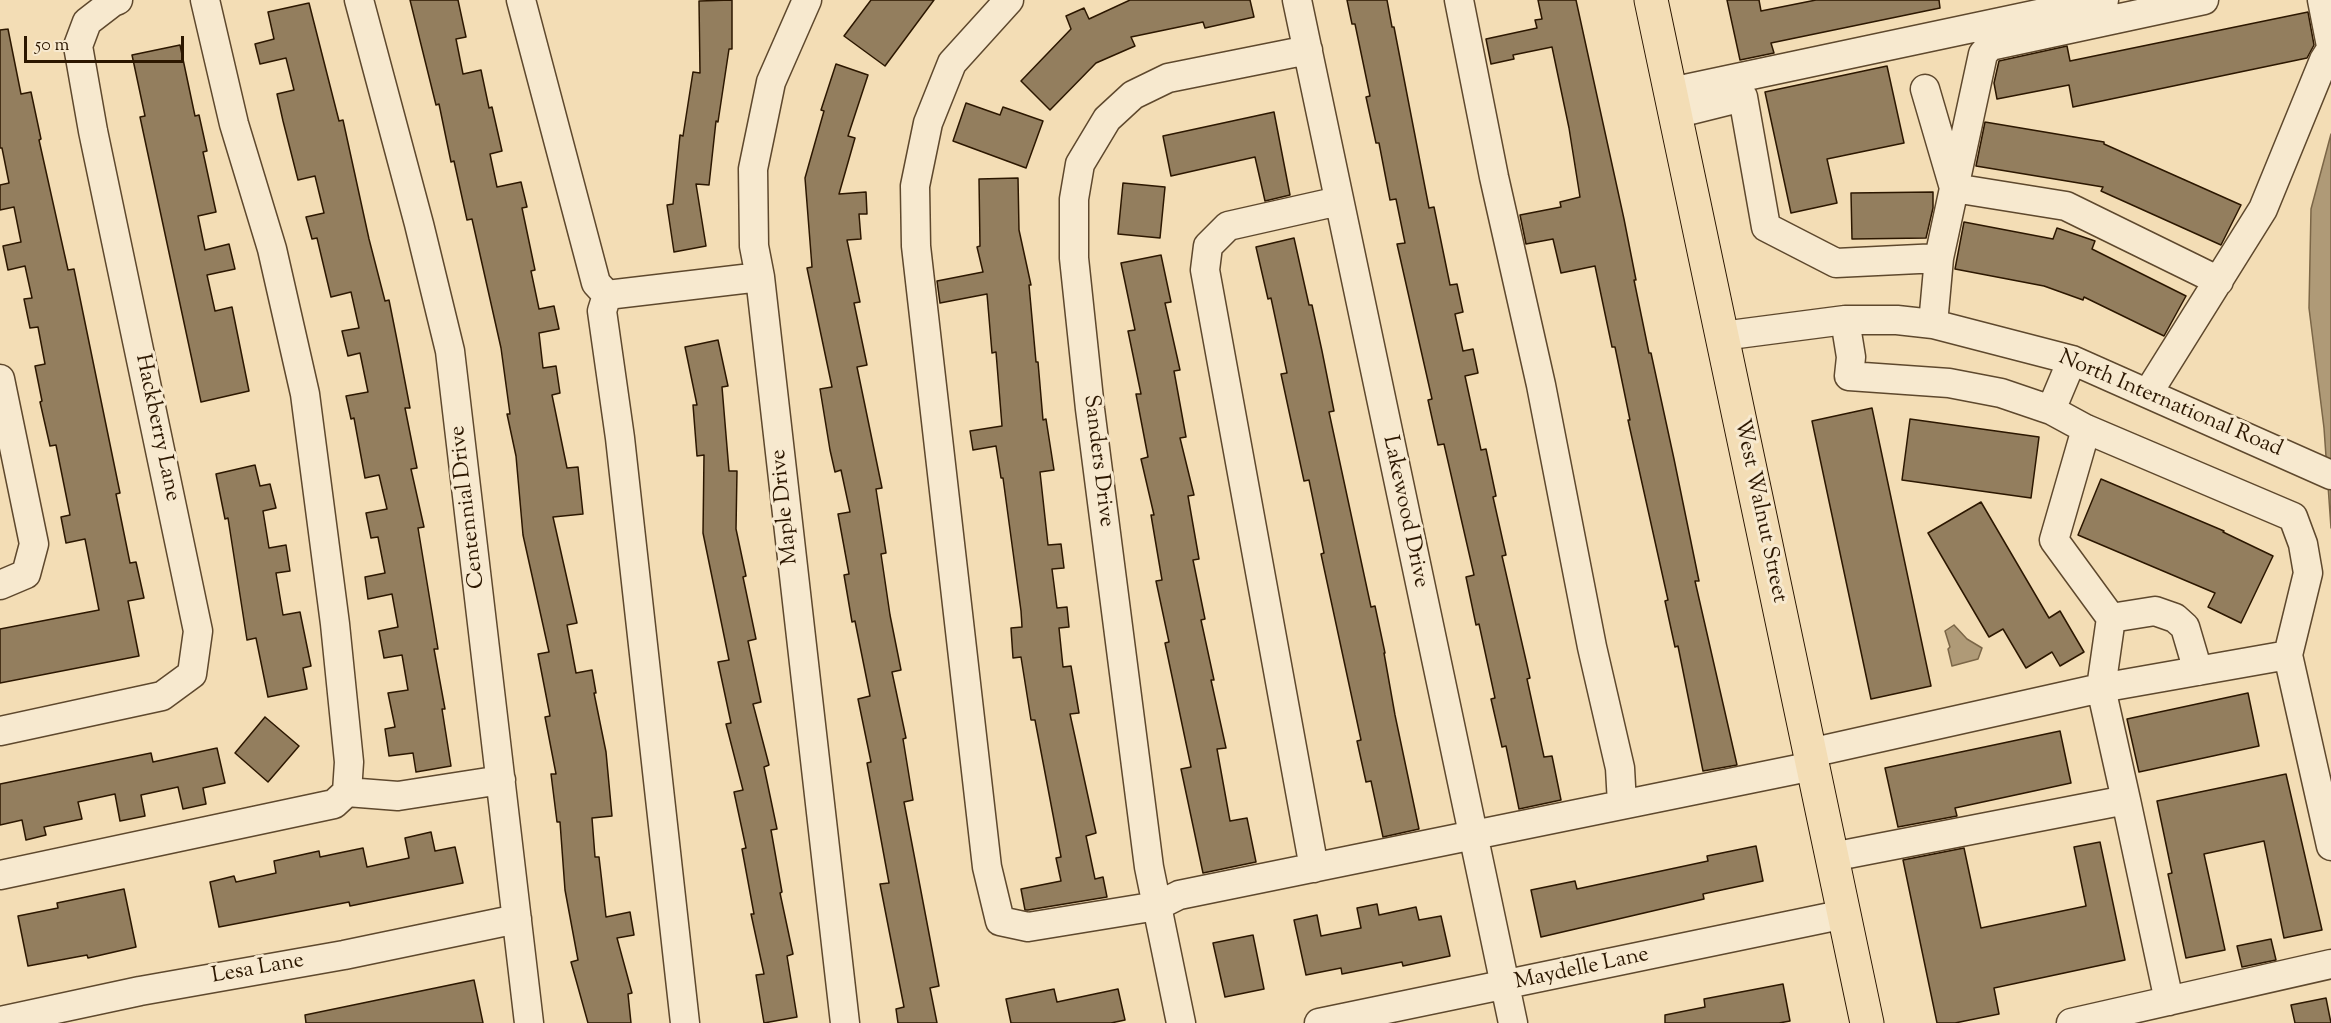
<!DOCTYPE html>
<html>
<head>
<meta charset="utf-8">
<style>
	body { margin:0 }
	#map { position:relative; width:2331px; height:1023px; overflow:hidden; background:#f3ddb5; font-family:"Sorts Mill Goudy",serif }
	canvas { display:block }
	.scale { position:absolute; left:24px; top:36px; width:160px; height:27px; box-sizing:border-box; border:3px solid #2c1700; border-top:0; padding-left:8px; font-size:18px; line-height:21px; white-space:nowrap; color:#2c1700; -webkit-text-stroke:4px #f7e9cf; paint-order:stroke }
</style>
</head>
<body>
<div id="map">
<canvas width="2331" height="1023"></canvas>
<div class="scale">50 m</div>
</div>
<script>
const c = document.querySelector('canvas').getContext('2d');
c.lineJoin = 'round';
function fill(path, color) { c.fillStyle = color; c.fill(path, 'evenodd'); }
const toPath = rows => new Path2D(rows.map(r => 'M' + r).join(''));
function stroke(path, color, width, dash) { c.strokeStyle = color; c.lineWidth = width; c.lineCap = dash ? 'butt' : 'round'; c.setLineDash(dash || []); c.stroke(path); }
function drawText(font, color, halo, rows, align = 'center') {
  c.font = font + ' "Sorts Mill Goudy",serif'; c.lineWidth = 6; c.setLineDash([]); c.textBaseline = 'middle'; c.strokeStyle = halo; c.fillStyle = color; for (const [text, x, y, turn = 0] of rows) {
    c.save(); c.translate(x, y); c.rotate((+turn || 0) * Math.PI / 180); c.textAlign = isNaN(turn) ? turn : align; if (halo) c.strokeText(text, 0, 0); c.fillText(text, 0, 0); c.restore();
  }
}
const water = toPath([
	[2331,134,2331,528,2324,428,2309,308,2311,209,2331,134],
	[1954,625,1967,639,1982,648,1978,659,1952,666,1948,649,1950,647,1945,631,1954,625]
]);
fill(water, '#af9a77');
stroke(water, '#7b6647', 1.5);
const building = toPath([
	[410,0,458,0,466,37,456,39,463,74,481,70,489,108,492,107,502,151,490,154,497,187,521,182,527,207,522,208,535,270,531,271,539,309,554,306,559,329,539,333,543,368,556,366,560,393,552,395,567,468,578,467,583,514,553,517,577,623,567,625,576,673,592,670,596,693,594,693,606,752,612,816,592,818,595,857,599,857,606,917,630,912,634,935,617,938,632,993,628,994,631,1023,588,1023,571,962,578,960,565,890,560,822,557,822,551,774,556,774,545,717,550,716,538,654,549,652,523,535,516,456,507,414,510,414,501,348,472,219,467,220,454,161,451,162,439,104,436,105,410,0],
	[732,0,732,49,729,49,718,122,716,121,709,185,696,184,706,246,674,252,667,205,673,204,680,135,683,136,693,72,700,73,699,1,732,0],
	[871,0,934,0,885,66,844,36,871,0],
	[1130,0,1250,0,1254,17,1205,28,1203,22,1131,37,1135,46,1096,63,1050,110,1021,81,1071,29,1066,16,1084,8,1089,19,1130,0],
	[1347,0,1387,0,1392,27,1394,27,1429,208,1434,207,1450,285,1457,284,1463,312,1455,314,1463,351,1473,349,1478,373,1465,376,1481,450,1486,449,1496,496,1493,497,1506,555,1502,556,1530,678,1527,679,1544,757,1552,756,1561,800,1519,809,1506,746,1502,747,1491,699,1495,698,1479,624,1476,625,1466,577,1474,575,1444,444,1438,445,1428,400,1432,399,1397,244,1405,243,1396,199,1390,200,1379,143,1376,143,1366,97,1370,96,1355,24,1352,24,1347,0],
	[1538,0,1576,0,1624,219,1636,280,1634,280,1649,353,1651,353,1674,459,1699,581,1695,581,1737,765,1703,771,1678,646,1675,647,1665,601,1668,600,1628,420,1630,420,1615,347,1612,347,1595,266,1561,273,1553,239,1526,244,1520,215,1561,207,1560,202,1580,197,1569,128,1552,47,1513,55,1514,59,1491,64,1486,39,1537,28,1535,20,1542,19,1538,0],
	[1727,0,1759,0,1761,11,1816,0,1939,0,1940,8,1771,43,1774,53,1740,60,1727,0],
	[309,3,339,121,343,120,369,239,385,301,389,300,398,345,410,408,405,408,417,468,411,469,424,527,418,528,438,649,434,649,445,709,442,709,451,766,416,772,413,753,389,756,385,729,395,727,388,693,408,690,402,655,384,658,379,631,398,627,392,594,368,599,365,577,385,573,378,537,371,538,366,513,387,509,379,475,365,478,354,418,351,419,346,396,368,392,360,353,348,356,342,331,359,328,351,292,331,297,317,238,312,239,306,217,324,213,315,176,298,180,283,121,277,94,294,90,286,58,260,64,255,44,274,39,268,12,309,3],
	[2308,12,2314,45,2307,58,2073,107,2069,85,1997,99,1994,83,1999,61,2067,46,2070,61,2308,12],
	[8,29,21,94,31,92,41,139,39,140,68,270,74,269,120,493,116,494,130,563,136,562,144,598,128,601,139,656,0,683,0,629,99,610,85,539,66,543,61,517,70,515,56,445,50,446,40,402,42,401,35,366,45,364,38,327,30,328,24,299,32,298,25,266,8,270,3,246,21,242,14,207,0,210,0,185,9,183,2,148,0,148,0,30,8,29],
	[180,45,195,116,199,115,207,151,203,152,216,212,198,216,205,250,229,244,235,269,207,275,215,311,232,307,249,391,201,402,140,117,145,116,132,55,180,45],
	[836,64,868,75,848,136,855,138,839,194,866,192,867,214,859,214,861,239,847,240,860,302,854,303,867,365,857,367,882,488,876,489,886,553,881,554,890,615,901,670,892,672,906,738,903,739,913,800,904,802,939,986,930,988,937,1023,898,1023,896,1009,904,1007,880,884,889,883,867,763,871,762,858,699,870,696,855,621,852,622,844,575,849,574,838,514,850,512,841,470,835,472,830,450,820,389,832,387,807,268,812,267,805,178,824,111,821,110,836,64],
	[1887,66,1904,143,1827,159,1837,203,1791,213,1765,92,1887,66],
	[966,103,1000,115,1003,107,1043,121,1026,168,953,141,966,103],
	[1274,112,1290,195,1265,201,1255,157,1171,176,1163,136,1274,112],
	[1985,122,2104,142,2104,144,2241,205,2221,245,2101,191,2103,187,1976,166,1985,122],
	[1018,178,1019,230,1031,285,1029,285,1036,362,1038,362,1043,420,1046,419,1054,470,1040,472,1048,545,1061,544,1064,568,1052,569,1057,608,1067,607,1069,627,1059,628,1063,667,1071,666,1079,713,1070,714,1096,833,1086,836,1095,879,1103,877,1107,897,1028,910,1025,910,1021,889,1061,881,1056,858,1061,857,1035,720,1031,720,1021,657,1013,658,1011,628,1022,627,1021,611,1003,478,1001,478,996,446,973,450,970,431,1002,426,996,352,992,353,987,294,940,303,937,281,983,272,977,247,980,246,979,179,1018,178],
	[1123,183,1165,187,1160,238,1118,234,1123,183],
	[1933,192,1933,208,1926,238,1852,239,1851,193,1933,192],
	[1964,222,2053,239,2057,228,2095,241,2092,249,2186,296,2164,336,2084,297,2083,300,2044,286,1955,269,1964,222],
	[1294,238,1309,305,1312,305,1322,351,1334,411,1329,412,1371,607,1375,606,1385,653,1384,653,1395,715,1419,829,1383,837,1371,781,1366,782,1357,741,1361,740,1321,554,1324,553,1309,480,1304,481,1281,374,1287,373,1271,298,1268,299,1256,247,1294,238],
	[1161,255,1171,302,1165,303,1180,370,1174,371,1186,437,1180,438,1194,495,1188,496,1199,559,1193,560,1205,619,1201,620,1214,680,1211,680,1226,748,1217,749,1230,821,1247,818,1256,862,1203,873,1181,769,1191,767,1165,643,1169,642,1156,581,1162,580,1151,515,1154,515,1141,459,1148,457,1136,394,1141,394,1128,331,1135,330,1121,263,1161,255],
	[718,340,728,386,722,387,729,471,737,471,736,529,746,576,743,577,756,639,748,641,761,702,753,704,769,765,764,767,777,829,771,830,782,892,780,893,793,954,787,956,797,1017,764,1023,756,975,764,974,751,914,754,914,742,849,746,848,734,792,743,790,726,724,731,723,718,662,729,660,703,533,704,455,697,456,693,405,697,405,685,347,718,340],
	[1872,408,1931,686,1871,699,1812,421,1872,408],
	[1910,419,2039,437,2031,498,1902,480,1910,419],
	[255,465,260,486,270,484,276,508,263,511,269,548,286,545,290,571,276,573,283,615,300,612,311,666,303,668,307,689,268,697,256,638,247,640,228,518,225,519,216,474,255,465],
	[2101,479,2224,531,2223,532,2273,556,2241,623,2208,607,2215,593,2078,535,2101,479],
	[1981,502,2049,618,2060,611,2084,652,2060,666,2052,652,2026,668,2003,629,1989,637,1928,533,1981,502],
	[2248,693,2259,746,2139,772,2127,719,2248,693],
	[265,717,299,746,268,782,235,753,265,717],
	[2060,731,2071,783,1955,808,1957,816,1898,827,1885,768,2060,731],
	[217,748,225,783,203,788,206,804,183,809,178,787,141,795,145,816,120,821,115,794,78,802,82,819,44,827,46,835,26,840,22,820,0,825,0,784,151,753,153,762,217,748],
	[2286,774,2322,930,2284,938,2264,841,2204,854,2225,950,2186,958,2168,874,2172,873,2157,801,2286,774],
	[431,832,435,851,455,847,463,883,350,906,349,902,219,927,210,882,234,876,236,882,276,873,274,861,319,851,320,857,363,848,367,867,409,858,405,838,431,832],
	[2100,842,2125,960,1994,988,1999,1014,1955,1023,1937,1023,1903,860,1964,848,1981,928,2086,906,2074,847,2100,842],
	[1756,846,1763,881,1703,894,1704,899,1541,937,1531,890,1575,881,1577,889,1708,861,1707,856,1756,846],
	[124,889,136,947,88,958,87,955,28,966,18,916,58,908,57,903,124,889],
	[1377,904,1379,915,1416,907,1419,920,1441,916,1450,956,1403,966,1402,962,1342,974,1341,968,1306,975,1294,920,1317,915,1321,936,1361,928,1357,908,1377,904],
	[1253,935,1264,989,1225,997,1213,943,1253,935],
	[2271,939,2276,960,2242,967,2237,946,2271,939],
	[474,980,483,1023,306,1023,305,1015,474,980],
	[1783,984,1790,1021,1779,1023,1665,1023,1665,1015,1705,1007,1704,999,1783,984],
	[1054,989,1057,1002,1118,989,1125,1020,1111,1023,1011,1023,1006,999,1054,989],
	[2326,998,2331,1023,2295,1023,2291,1005,2326,998]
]);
fill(building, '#937e5e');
stroke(building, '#2c1700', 1.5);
const minor = toPath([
	[359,0,419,224,450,351,529,1023],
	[521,0,596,283,607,295,602,311,620,438,685,1023],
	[807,0,771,82,753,169,754,246,760,277,845,1023],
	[1009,0,952,63,928,123,915,186,916,246,987,867,1000,921,1028,927,1157,906,1179,895,1813,766],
	[1297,0,1513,1023],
	[1459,0,1494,177,1541,385,1592,647,1620,768,1622,804],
	[2322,0,2331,46],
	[1925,89,1954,188,2066,206,2219,281],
	[1671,92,2104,0],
	[1675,114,1743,97,1766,227,1836,263,1939,258],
	[607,295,760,277],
	[1845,320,1851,357,1849,376,1949,383,2001,393,2051,410,2086,429,2293,517,2303,544,2308,573,2288,655,2331,846],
	[1933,324,1939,258,1983,54,1990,46,2204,0],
	[1722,336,1845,320,1897,320,1933,324,2072,360,2331,475],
	[0,379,34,544,26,574,0,585],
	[2148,393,2263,209,2324,60,2331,49],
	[2051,410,2072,360],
	[2086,429,2054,540,2111,618,2101,688,2288,655],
	[2111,618,2155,611,2175,618,2185,627,2198,671],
	[0,731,162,696,192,674,198,631,93,131,78,46,87,22,113,2,118,0],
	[1810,753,2101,688,2126,800],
	[347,792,398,796,501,780],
	[1832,857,2126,800,2169,1001],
	[1314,868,1205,270,1208,246,1228,226,1339,201],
	[0,875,334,804,347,792,349,762,335,624,305,394,272,249,234,124,205,0],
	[0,1021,140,991,344,955,517,919],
	[1181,1023,1149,867,1090,409,1074,258,1074,199,1080,164,1107,119,1133,95,1168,78,1308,50],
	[1319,1023,1845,914],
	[2071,1023,2331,964]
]);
const major = toPath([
	[1651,0,1867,1023]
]);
stroke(minor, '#5e482d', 31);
stroke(major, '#2c1700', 35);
stroke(minor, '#f7e9cf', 28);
stroke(major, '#f3ddb5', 33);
drawText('22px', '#2c1700', '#f7e9cf', [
	["North International Road",2170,405,23],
	["Hackberry Lane",156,428,78],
	["Sanders Drive",1097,461,83],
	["Centennial Drive",469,507,-97],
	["Maple Drive",786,507,-96],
	["West Walnut Street",1759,511,78],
	["Lakewood Drive",1404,512,78],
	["Lesa Lane",258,970,-10],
	["Maydelle Lane",1582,970,-12]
]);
</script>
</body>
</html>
